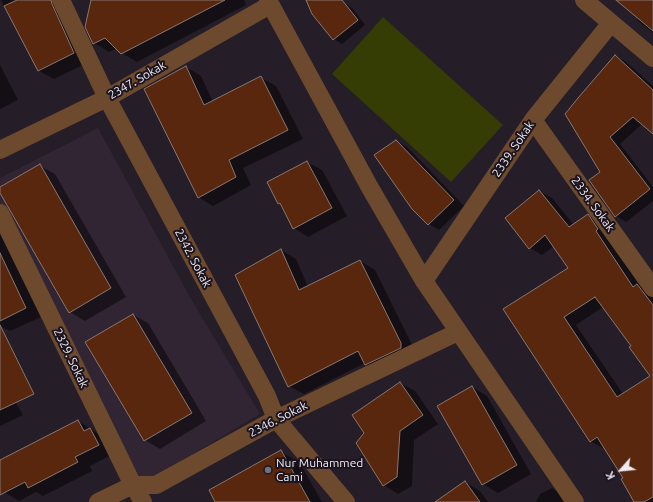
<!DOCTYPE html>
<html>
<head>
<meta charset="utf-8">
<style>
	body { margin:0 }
	#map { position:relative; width:653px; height:502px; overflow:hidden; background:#251d27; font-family:Ubuntu,sans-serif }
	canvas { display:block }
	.north { position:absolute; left:601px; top:450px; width:40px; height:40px; -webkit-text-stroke:3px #1c141e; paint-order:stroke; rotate:243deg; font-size:11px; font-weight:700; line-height:16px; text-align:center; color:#efeaf1 }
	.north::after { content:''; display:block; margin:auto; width:14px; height:18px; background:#efeaf1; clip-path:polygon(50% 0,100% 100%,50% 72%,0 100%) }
</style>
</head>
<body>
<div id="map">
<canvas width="653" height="502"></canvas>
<div class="north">K</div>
</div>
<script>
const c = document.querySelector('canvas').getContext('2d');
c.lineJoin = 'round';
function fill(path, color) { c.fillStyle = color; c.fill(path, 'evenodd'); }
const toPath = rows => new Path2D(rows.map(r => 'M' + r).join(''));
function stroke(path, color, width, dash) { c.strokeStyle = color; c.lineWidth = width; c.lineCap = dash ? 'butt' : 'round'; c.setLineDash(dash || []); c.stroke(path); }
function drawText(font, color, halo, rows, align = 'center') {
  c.font = font + ' Ubuntu,sans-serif'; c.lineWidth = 4; c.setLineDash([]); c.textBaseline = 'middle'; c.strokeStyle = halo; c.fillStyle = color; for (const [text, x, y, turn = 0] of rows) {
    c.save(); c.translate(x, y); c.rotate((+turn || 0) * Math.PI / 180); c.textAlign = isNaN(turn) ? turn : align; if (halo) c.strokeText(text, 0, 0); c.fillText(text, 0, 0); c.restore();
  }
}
fill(toPath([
	[98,128,191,299,260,414,144,483,71,360,0,234,0,178]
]), '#312534');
fill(toPath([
	[383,17,503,125,451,182,332,74]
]), '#353c04');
fill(toPath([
	[1,0,68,0,89,62,54,79,39,71],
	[92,0,244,0,246,5,137,62,122,53,117,48,109,52,94,43],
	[307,0,335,0,344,3,352,8,365,25,342,44,334,39,315,15],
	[618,0,653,0,653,33,637,20,638,17],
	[615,56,626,62,653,86,653,133,642,124,620,144,653,187,653,201,626,222,616,216,601,172],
	[0,65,18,100,0,109],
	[186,67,201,76,213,102,261,78,276,86,303,139,243,168,251,185,213,206,198,197],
	[396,141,407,147,464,206,439,230,429,224,413,208],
	[307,162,322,170,347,216,308,237,294,228,281,204,279,203],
	[40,166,55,174,126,297,85,321,70,312,0,191,0,188],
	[539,191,552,198,574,225,588,216,600,223,608,238,640,286,649,292,653,297,653,502,636,502,624,478,604,447,603,448,590,441,505,310,569,268,554,246,542,255,530,248],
	[603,307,632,346,652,377,623,394,576,325],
	[0,232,41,317,10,331,0,326],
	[281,250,296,259,308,287,360,261,375,270,417,355,381,373,365,363,304,394,289,386],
	[133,315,148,323,206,421,160,449,145,440],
	[0,376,23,415,0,426],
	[400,383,415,391,438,424,414,440,412,486,398,494,384,485],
	[472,387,487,396,531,474,498,493,483,484],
	[78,421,105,438,113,454,90,466,92,471,43,496,36,492,19,501,4,492,0,484,0,461],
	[281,452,299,462,322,502,217,502],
	[465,482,480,491,488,502,437,502],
	[552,488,565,495,569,502,536,502,540,494]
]), '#0007');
const building = toPath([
	[17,0,51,0,52,4,74,53,38,71,4,6,17,0],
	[91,0,225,0,121,54,105,38,93,44,85,27,91,0],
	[306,0,342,0,358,20,333,40,312,14,306,0],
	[616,0,653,0,653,31,616,0],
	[615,55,653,90,653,134,633,117,610,137,650,189,615,217,589,180,600,172,565,114,578,98,615,55],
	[186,66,204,105,261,76,288,130,229,160,236,177,198,198,144,89,186,66],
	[396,140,454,200,428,225,412,209,374,155,396,140],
	[307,161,332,208,293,229,280,203,278,204,267,182,307,161],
	[40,164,111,288,69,313,0,193,0,187,40,164],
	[539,190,569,227,588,214,598,229,596,231,633,287,637,284,653,305,653,497,644,502,634,502,621,479,623,478,597,437,590,442,503,309,568,268,545,235,529,249,505,218,539,190],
	[595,297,631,346,629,347,650,376,617,397,564,317,595,297],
	[281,249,299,290,360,260,401,343,401,348,365,365,358,351,288,387,235,275,281,249],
	[0,253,26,308,0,321,0,253],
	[133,314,192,413,144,441,85,342,133,314],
	[0,325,34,394,0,410,0,325],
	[400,382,423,415,400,431,397,477,383,486,356,443,364,433,352,415,400,382],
	[472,386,517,465,482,485,437,406,472,386],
	[78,420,84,431,90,428,99,445,75,457,78,462,28,488,25,482,0,495,0,460,78,420],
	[281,450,310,502,215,502,209,490,281,450],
	[465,481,480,502,435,502,465,481]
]);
fill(building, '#59270e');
stroke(building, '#877770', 1);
stroke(toPath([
	[61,0,107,98,267,396,276,419,346,502],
	[268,0,369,186,424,281,575,502],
	[584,0,653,58],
	[533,120,653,288],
	[0,150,107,98,270,5],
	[0,213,133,485,143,502],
	[424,281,533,120,611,23],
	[98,502,133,485,156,485,276,419,458,332]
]), '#6d4a2e', 18);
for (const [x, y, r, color] of [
	[268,470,4,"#6b7280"]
]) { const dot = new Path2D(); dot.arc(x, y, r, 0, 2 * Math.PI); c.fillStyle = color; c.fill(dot); stroke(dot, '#1c141e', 1.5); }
drawText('12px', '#efeaf1', '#1c141e', [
	["2347. Sokak",137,80,-30],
	["2339. Sokak",513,149,-56],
	["2334. Sokak",593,204,54],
	["2342. Sokak",193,258,62],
	["2329. Sokak",71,358,64],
	["2346. Sokak",278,419,-27]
]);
drawText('12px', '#efeaf1', '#1c141e', [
	["Nur Muhammed",276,463],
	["Cami",276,477]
], 'left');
</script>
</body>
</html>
